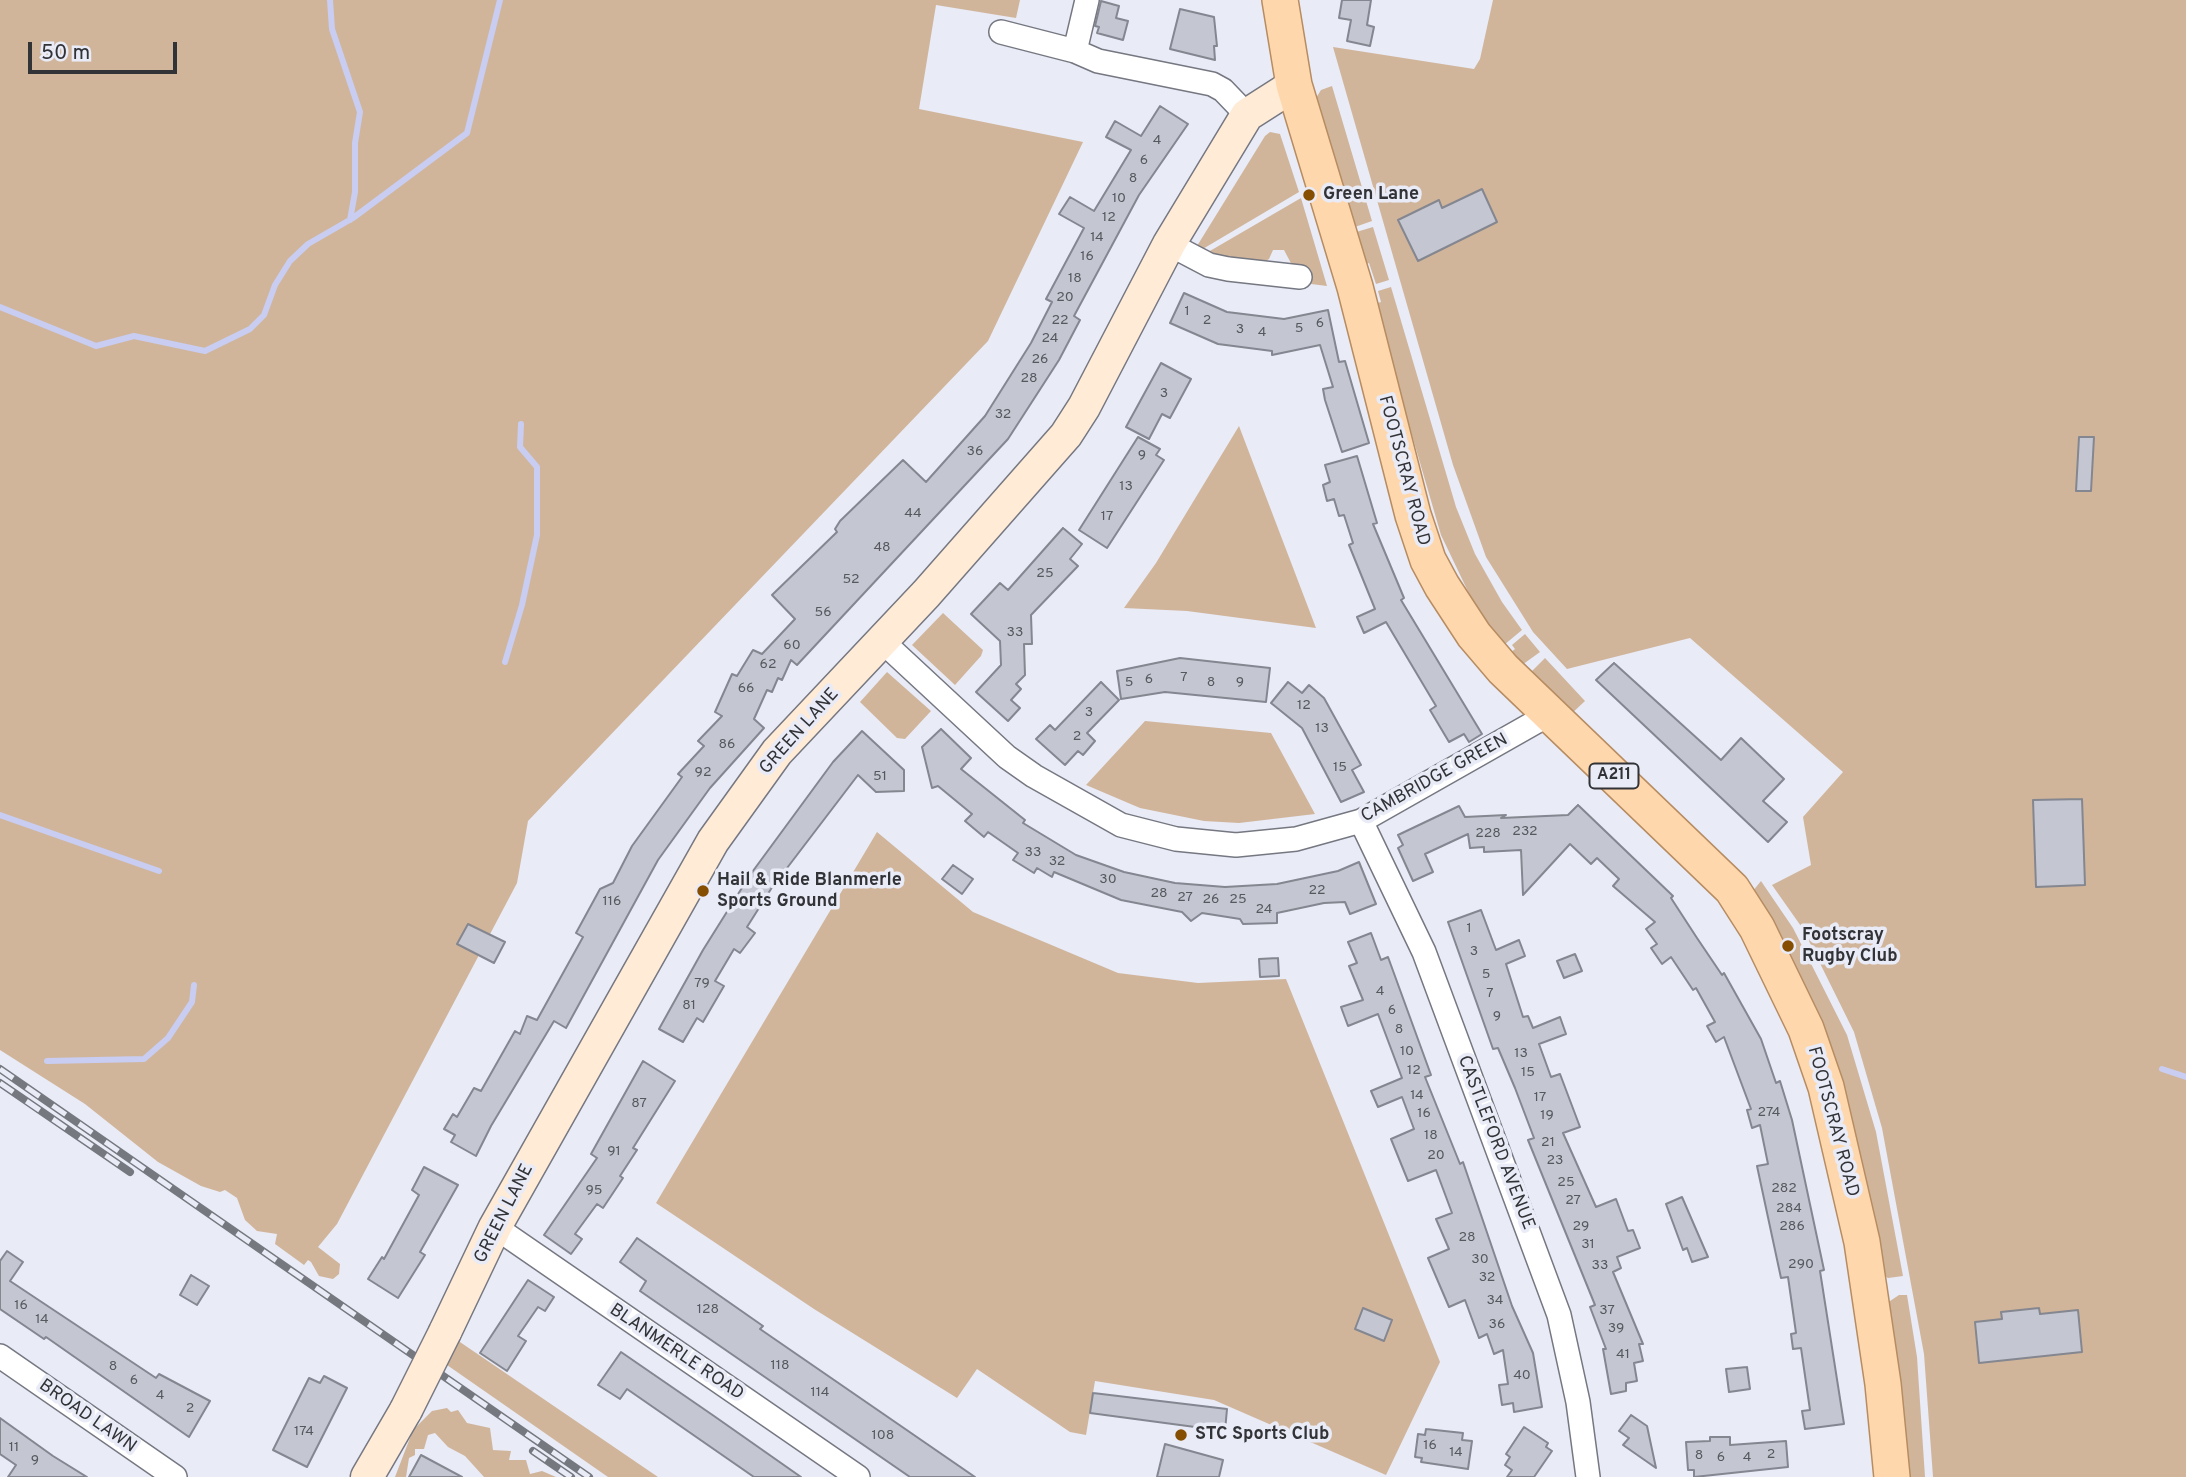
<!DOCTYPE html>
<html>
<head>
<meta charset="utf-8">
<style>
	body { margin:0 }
	#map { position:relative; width:2186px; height:1477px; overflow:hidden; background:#e9ebf7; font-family:Overpass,sans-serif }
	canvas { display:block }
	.scale { position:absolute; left:28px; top:42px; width:149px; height:32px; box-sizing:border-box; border:4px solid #323337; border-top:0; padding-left:9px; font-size:21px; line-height:24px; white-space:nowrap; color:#323337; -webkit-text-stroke:5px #e9ebf7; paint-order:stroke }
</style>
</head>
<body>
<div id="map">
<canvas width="2186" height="1477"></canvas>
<div class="scale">50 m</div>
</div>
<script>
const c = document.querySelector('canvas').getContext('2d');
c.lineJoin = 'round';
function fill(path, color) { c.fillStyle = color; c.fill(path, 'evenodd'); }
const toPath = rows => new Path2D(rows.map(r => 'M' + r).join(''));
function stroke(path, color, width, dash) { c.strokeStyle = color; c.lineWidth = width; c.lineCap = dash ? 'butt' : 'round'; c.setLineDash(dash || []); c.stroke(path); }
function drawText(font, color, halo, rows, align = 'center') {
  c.font = font + ' Overpass,sans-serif'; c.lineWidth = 7; c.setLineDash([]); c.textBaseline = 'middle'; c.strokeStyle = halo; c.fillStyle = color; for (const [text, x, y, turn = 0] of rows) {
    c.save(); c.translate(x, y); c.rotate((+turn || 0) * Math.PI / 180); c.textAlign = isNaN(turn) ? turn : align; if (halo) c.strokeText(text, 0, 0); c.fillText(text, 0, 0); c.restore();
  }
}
fill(toPath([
	[0,0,1020,0,1016,18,936,5,919,109,1083,142,988,341,528,821,517,883,337,1224,318,1247,340,1264,339,1274,333,1279,319,1276,311,1262,308,1260,304,1265,275,1244,277,1234,257,1231,245,1220,237,1198,225,1190,220,1192,201,1186,158,1162,85,1104,0,1050],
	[1493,0,2186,0,2186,1477,1933,1477,1924,1354,1882,1128,1854,1032,1803,929,1772,885,1811,865,1803,817,1843,772,1690,638,1567,669,1533,632,1486,557,1453,465,1333,47,1474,69,1480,59],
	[1332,86,1372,221,1352,228,1316,98,1321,90],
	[1270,132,1280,134,1299,192,1201,250,1197,246,1265,136],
	[1301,198,1327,286,1311,284,1306,269,1293,267,1284,250,1273,250,1269,259,1261,264,1203,255],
	[1373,227,1389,280,1376,284,1369,263,1363,265,1353,233],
	[1391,287,1456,507,1475,554,1502,602,1522,630,1504,645,1475,606,1441,535,1374,304,1381,302,1378,291],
	[1239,426,1316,628,1187,611,1124,608,1156,563],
	[943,613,983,650,981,656,955,685,912,645],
	[1525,634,1540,652,1522,665,1510,653,1515,649,1512,645],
	[1545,658,1585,701,1569,716,1530,673],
	[887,672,931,711,905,739,897,738,860,702],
	[1145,721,1271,733,1315,814,1239,823,1204,821,1140,808,1086,785],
	[877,832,973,912,1118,973,1198,983,1286,979,1440,1362,1386,1475,1214,1400,1095,1381,1086,1435,1070,1432,977,1369,957,1398,814,1309,656,1203],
	[1761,881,1793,928,1847,1035,1876,1132,1903,1276,1888,1278,1880,1273,1752,892],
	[1899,1295,1907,1295,1917,1357,1925,1477,1907,1477,1888,1307,1890,1301],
	[457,1340,658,1477,608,1477,447,1365],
	[447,1408,451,1412,458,1410,467,1423,490,1428,493,1450,511,1451,509,1460,526,1460,530,1474,542,1471,556,1477,484,1477,465,1456,448,1447,435,1433,428,1435,424,1449,415,1449,415,1455,409,1458,406,1477,395,1477,413,1430,432,1411]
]), '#d0b59b');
stroke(toPath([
	[330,0,332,29,360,112,355,143,355,192,350,220],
	[0,307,96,346,134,336,205,351,250,329,264,315,275,285,290,261,308,244,353,218,467,133,500,0],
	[505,662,522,605,537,535,537,467,520,447,521,424],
	[0,815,159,871],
	[47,1061,144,1059,168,1038,192,1002,194,985],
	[2162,1069,2186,1077]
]), '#c8cdf1', 6);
const building = toPath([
	[1342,0,1371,0,1367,25,1374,27,1370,46,1347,41,1351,20,1339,18,1342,0],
	[1101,1,1119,6,1116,18,1128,21,1123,40,1097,33,1099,27,1095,26,1101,1],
	[1180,9,1214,17,1217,46,1214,46,1215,60,1170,49,1180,9],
	[1160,106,1188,124,1139,195,1074,316,1080,320,1059,360,1008,439,797,665,791,660,782,680,778,678,772,692,767,690,754,719,764,728,710,788,658,860,566,1028,554,1021,491,1126,476,1156,451,1142,455,1135,444,1129,453,1114,457,1117,474,1088,481,1091,515,1031,520,1034,527,1016,537,1020,583,937,576,933,600,889,613,883,632,846,682,777,678,774,704,746,698,741,722,716,715,712,732,674,737,676,753,650,762,654,795,619,772,595,837,532,835,529,840,521,903,460,926,482,985,416,1031,343,1052,302,1046,299,1084,228,1059,214,1070,197,1094,211,1131,150,1106,137,1115,121,1141,136,1160,106],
	[1482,189,1497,222,1418,261,1398,220,1439,200,1442,208,1482,189],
	[1184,293,1227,312,1284,319,1328,310,1339,362,1345,361,1369,443,1342,452,1325,400,1323,389,1333,387,1320,345,1272,355,1272,351,1218,344,1170,323,1184,293],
	[1161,363,1191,379,1170,418,1162,414,1149,439,1126,427,1161,363],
	[1138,437,1160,449,1156,455,1164,460,1107,548,1079,530,1138,437],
	[2079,437,2094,437,2091,491,2076,491,2079,437],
	[1357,456,1377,523,1373,524,1404,598,1401,600,1482,734,1469,742,1464,734,1449,742,1430,710,1436,706,1386,622,1364,633,1357,617,1375,609,1349,545,1353,543,1344,515,1339,516,1334,499,1327,501,1323,485,1330,482,1325,465,1357,456],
	[1063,528,1082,544,1070,559,1078,566,1031,615,1032,644,1024,644,1025,675,1016,684,1021,689,1011,700,1020,708,1008,721,976,692,1001,665,1000,641,971,614,1000,583,1008,590,1063,528],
	[1180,658,1270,668,1266,702,1165,692,1121,699,1117,671,1180,658],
	[1614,663,1721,760,1741,738,1784,779,1763,801,1787,822,1768,842,1596,680,1614,663],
	[1101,682,1119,700,1087,733,1095,741,1083,755,1078,751,1065,765,1036,739,1050,725,1055,730,1101,682],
	[1288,682,1302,693,1309,685,1324,698,1361,765,1352,770,1364,792,1341,802,1302,728,1271,703,1288,682],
	[941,729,971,758,961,769,1025,820,1023,823,1076,855,1124,872,1175,883,1225,887,1277,884,1338,871,1359,862,1376,904,1350,914,1345,902,1324,903,1277,913,1277,923,1243,924,1240,919,1202,913,1191,921,1182,912,1121,900,1054,872,1052,877,1037,868,1034,873,1013,860,1018,853,988,832,984,837,965,821,972,814,938,786,932,788,922,747,941,729],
	[862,731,904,770,904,791,876,792,858,775,771,889,747,927,755,933,740,953,734,949,715,981,724,986,703,1022,697,1018,683,1042,659,1029,703,950,750,875,833,762,862,731],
	[2082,799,2085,885,2036,887,2033,800,2082,799],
	[1578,805,1673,896,1671,898,1697,938,1722,975,1724,973,1761,1039,1776,1083,1780,1081,1792,1120,1824,1270,1820,1271,1844,1424,1805,1429,1802,1411,1810,1410,1801,1348,1793,1349,1791,1334,1796,1333,1788,1277,1781,1278,1757,1166,1768,1164,1760,1125,1752,1128,1747,1110,1751,1109,1724,1037,1716,1042,1707,1026,1715,1022,1696,988,1693,990,1671,957,1662,964,1651,948,1657,944,1646,929,1655,922,1613,886,1619,879,1597,858,1591,864,1570,844,1523,895,1521,850,1484,852,1484,847,1470,848,1468,834,1425,854,1433,872,1413,881,1398,848,1403,845,1398,835,1459,806,1465,817,1506,815,1501,818,1568,815,1578,805],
	[953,865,973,879,962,894,942,879,953,865],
	[1481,910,1496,950,1519,940,1525,956,1506,964,1523,1017,1528,1016,1533,1028,1560,1017,1566,1034,1539,1044,1551,1077,1560,1074,1580,1127,1563,1133,1596,1207,1616,1199,1628,1231,1633,1230,1640,1248,1617,1257,1621,1268,1613,1272,1643,1344,1639,1344,1643,1361,1634,1363,1637,1381,1626,1383,1626,1391,1611,1394,1603,1349,1606,1349,1590,1307,1595,1305,1528,1140,1534,1138,1515,1088,1498,1048,1493,1049,1448,922,1481,910],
	[468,924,505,942,494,963,457,944,468,924],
	[1371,933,1381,960,1388,957,1431,1075,1425,1077,1460,1164,1463,1162,1512,1306,1533,1353,1542,1407,1514,1412,1513,1403,1502,1405,1499,1385,1508,1384,1503,1350,1494,1354,1487,1334,1479,1338,1465,1300,1449,1307,1428,1258,1449,1249,1436,1219,1452,1213,1436,1170,1408,1181,1391,1139,1414,1129,1402,1097,1378,1107,1371,1091,1402,1078,1378,1014,1348,1026,1341,1007,1363,1000,1349,966,1357,963,1348,942,1371,933],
	[1575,954,1582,971,1564,978,1557,961,1575,954],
	[1278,958,1279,976,1260,977,1259,959,1278,958],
	[643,1061,675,1081,633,1148,637,1150,620,1176,623,1178,603,1208,597,1204,575,1234,582,1239,571,1254,544,1235,597,1158,591,1154,643,1061],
	[424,1167,458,1185,420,1252,425,1255,398,1298,368,1279,382,1257,384,1259,419,1195,412,1190,424,1167],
	[1682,1197,1708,1257,1692,1262,1687,1248,1683,1250,1666,1204,1682,1197],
	[637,1238,763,1326,760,1329,975,1477,910,1477,640,1291,646,1281,620,1262,637,1238],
	[7,1251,23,1262,10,1281,156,1378,159,1374,210,1401,189,1437,46,1337,44,1339,0,1309,0,1261,7,1251],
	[191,1275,209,1286,197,1305,180,1295,191,1275],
	[528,1280,554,1297,545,1311,538,1307,518,1336,526,1341,507,1371,480,1353,528,1280],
	[1363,1308,1392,1320,1384,1341,1355,1329,1363,1308],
	[2039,1308,2040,1314,2078,1310,2082,1352,1979,1363,1975,1322,2002,1319,2001,1312,2039,1308],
	[621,1352,714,1416,801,1477,754,1477,627,1389,620,1399,598,1385,621,1352],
	[1747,1367,1750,1389,1729,1392,1726,1369,1747,1367],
	[324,1376,347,1388,307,1467,273,1450,309,1378,320,1383,324,1376],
	[1093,1393,1227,1409,1225,1431,1090,1413,1093,1393],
	[1631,1415,1647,1426,1656,1468,1623,1445,1629,1438,1619,1431,1631,1415],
	[0,1418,53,1456,87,1477,8,1477,16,1465,0,1454,0,1418],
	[1524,1427,1548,1443,1546,1447,1552,1451,1534,1477,1507,1477,1512,1470,1505,1465,1510,1457,1506,1454,1524,1427],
	[1426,1429,1463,1433,1462,1440,1472,1441,1468,1469,1421,1462,1422,1458,1415,1457,1418,1434,1425,1435,1426,1429],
	[1710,1437,1730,1437,1730,1445,1786,1441,1788,1467,1694,1477,1694,1470,1688,1470,1686,1442,1710,1441,1710,1437],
	[1165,1444,1223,1460,1219,1477,1157,1477,1165,1444],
	[421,1455,462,1477,409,1477,421,1455]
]);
fill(building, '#c4c6d1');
stroke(building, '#848690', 2);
const minor = toPath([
	[1087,0,1075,51,1098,61,1212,84,1223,90,1247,115],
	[1001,32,1075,51],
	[1169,244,1209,265,1228,269,1300,277],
	[882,641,1007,757,1034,776,1121,825,1176,839,1236,845,1296,839,1361,821,1548,715],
	[1361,821,1424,952,1559,1315,1578,1402,1588,1477],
	[495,1227,858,1477],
	[0,1356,175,1477]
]);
const secondary = toPath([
	[445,1332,495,1227,713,841,777,752,926,594,1066,435,1084,407,1169,244,1247,115,1294,85],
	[367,1477,406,1410]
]);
const primary = toPath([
	[1280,0,1294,85,1355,287,1413,515,1428,560,1442,586,1474,635,1503,669,1732,889,1757,928,1806,1029,1826,1087,1862,1242,1883,1384,1892,1477]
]);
stroke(minor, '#757781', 26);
stroke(secondary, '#757781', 35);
stroke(primary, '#b78c61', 38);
stroke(minor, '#fff', 23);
stroke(secondary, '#ffebd6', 32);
stroke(primary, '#ffd7ad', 35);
const rail = toPath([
	[0,1069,589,1477],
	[0,1083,130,1172],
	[533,1451,571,1477]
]);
stroke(rail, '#76787f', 8);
stroke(rail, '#e9ebf7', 5, [16]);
const secondaryBridge = toPath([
	[406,1410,445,1332]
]);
stroke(secondaryBridge, '#757781', 35, []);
stroke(secondaryBridge, '#ffebd6', 32);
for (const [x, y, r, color] of [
	[1309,195,7,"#854e00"],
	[703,891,7,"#854e00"],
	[1788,946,7,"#854e00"],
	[1181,1435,7,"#854e00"]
]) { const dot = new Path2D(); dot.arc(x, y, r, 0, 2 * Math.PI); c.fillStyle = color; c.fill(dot); stroke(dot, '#e9ebf7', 2.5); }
drawText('14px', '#56585e', null, [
	["4",1157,141],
	["6",1144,161],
	["8",1133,179],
	["10",1119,199],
	["12",1109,218],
	["14",1097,238],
	["16",1087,257],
	["18",1075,279],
	["20",1065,298],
	["1",1187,312],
	["22",1060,321],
	["2",1207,321],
	["6",1320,324],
	["5",1299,329],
	["3",1240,330],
	["4",1262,333],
	["24",1050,339],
	["26",1040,360],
	["28",1029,379],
	["3",1164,394],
	["32",1003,415],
	["36",975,452],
	["9",1142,456],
	["13",1126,487],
	["44",913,514],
	["17",1107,517],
	["48",882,548],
	["25",1045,574],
	["52",851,580],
	["56",823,613],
	["33",1015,633],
	["60",792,646],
	["62",768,665],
	["7",1184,678],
	["6",1149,680],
	["5",1129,683],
	["8",1211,683],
	["9",1240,683],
	["66",746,689],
	["12",1304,706],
	["3",1089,713],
	["13",1322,729],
	["2",1077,737],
	["86",727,745],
	["15",1340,768],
	["92",703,773],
	["51",880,777],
	["232",1525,832],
	["228",1488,834],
	["33",1033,853],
	["32",1057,862],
	["30",1108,880],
	["22",1317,891],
	["28",1159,894],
	["27",1185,898],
	["26",1211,900],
	["25",1238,900],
	["116",612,902],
	["24",1264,910],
	["1",1469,929],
	["3",1474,952],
	["5",1486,975],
	["79",702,984],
	["4",1380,992],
	["7",1490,994],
	["81",689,1006],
	["6",1392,1011],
	["9",1497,1017],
	["8",1399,1030],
	["10",1407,1052],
	["13",1521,1054],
	["12",1414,1071],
	["15",1528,1073],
	["14",1417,1096],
	["17",1540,1098],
	["87",639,1104],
	["274",1769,1113],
	["16",1424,1114],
	["19",1547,1116],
	["18",1431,1136],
	["21",1548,1143],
	["91",614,1152],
	["20",1436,1156],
	["23",1555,1161],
	["25",1566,1183],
	["282",1784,1189],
	["95",594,1191],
	["27",1573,1201],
	["284",1789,1209],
	["29",1581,1227],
	["286",1792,1227],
	["28",1467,1238],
	["31",1588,1245],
	["30",1480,1260],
	["290",1801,1265],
	["33",1600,1266],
	["32",1487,1278],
	["34",1495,1301],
	["16",21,1306],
	["128",708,1310],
	["37",1607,1311],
	["14",42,1320],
	["36",1497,1325],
	["39",1616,1329],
	["41",1623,1355],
	["118",780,1366],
	["8",113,1367],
	["40",1522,1376],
	["6",134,1381],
	["114",820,1393],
	["4",160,1396],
	["2",190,1409],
	["174",304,1432],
	["108",883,1436],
	["16",1430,1446],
	["11",14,1448],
	["14",1456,1453],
	["2",1771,1455],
	["8",1699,1456],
	["6",1721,1458],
	["4",1747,1458],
	["9",35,1461]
]);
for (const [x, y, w] of [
	[1614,776,49]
]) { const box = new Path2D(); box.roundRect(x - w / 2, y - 12.5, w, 25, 5); c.fillStyle = '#e9ebf7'; c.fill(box); stroke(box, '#323337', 2); }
drawText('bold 16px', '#323337', null, [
	["A211",1614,776]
]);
drawText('bold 18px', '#323337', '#e9ebf7', [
	["Green Lane",1323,195],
	["Hail & Ride Blanmerle",717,881],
	["Sports Ground",717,902],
	["Footscray",1802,936],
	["Rugby Club",1802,957],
	["STC Sports Club",1195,1435]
], 'left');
drawText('18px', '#323337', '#e9ebf7', [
	["FOOTSCRAY ROAD",1403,471,75],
	["GREEN LANE",800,732,-48],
	["CAMBRIDGE GREEN",1435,779,-29],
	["FOOTSCRAY ROAD",1832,1122,75],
	["CASTLEFORD AVENUE",1495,1143,69],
	["GREEN LANE",505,1214,-63],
	["BLANMERLE ROAD",676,1353,34],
	["BROAD LAWN",87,1417,35]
]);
</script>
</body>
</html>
